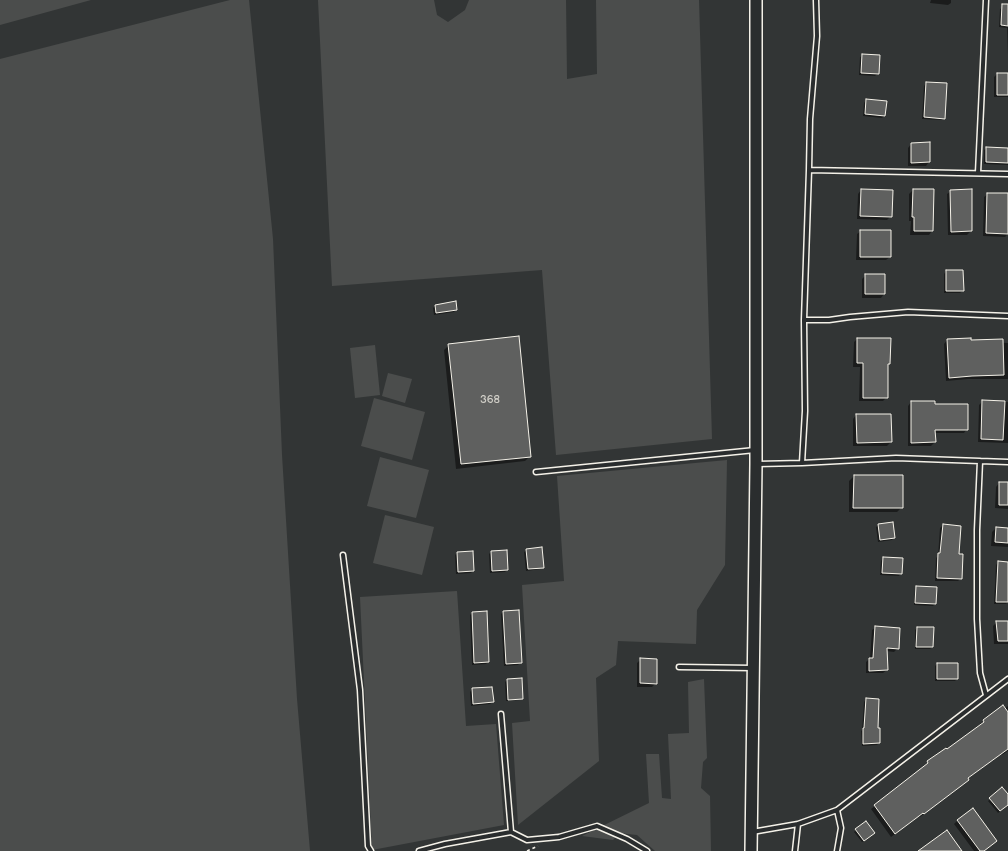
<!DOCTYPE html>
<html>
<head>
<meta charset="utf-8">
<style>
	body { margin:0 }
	canvas { display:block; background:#323535 }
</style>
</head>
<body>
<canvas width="1008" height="851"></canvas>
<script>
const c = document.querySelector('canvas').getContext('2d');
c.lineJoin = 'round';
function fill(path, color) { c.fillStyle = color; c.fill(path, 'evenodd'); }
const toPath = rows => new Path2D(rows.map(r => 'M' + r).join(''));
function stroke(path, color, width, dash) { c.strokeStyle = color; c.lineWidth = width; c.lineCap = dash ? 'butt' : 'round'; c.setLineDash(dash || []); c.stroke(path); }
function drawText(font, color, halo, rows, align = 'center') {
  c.font = font + ' "Balsamiq Sans",sans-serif'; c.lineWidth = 3.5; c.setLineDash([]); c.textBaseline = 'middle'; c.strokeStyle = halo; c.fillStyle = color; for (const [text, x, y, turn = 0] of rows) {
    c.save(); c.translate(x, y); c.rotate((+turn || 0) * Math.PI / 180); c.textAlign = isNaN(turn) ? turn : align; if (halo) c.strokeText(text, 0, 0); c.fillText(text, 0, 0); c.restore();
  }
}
fill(toPath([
	[0,0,91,0,0,25],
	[230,0,249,0,273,239,282,455,297,699,310,851,0,851,0,59],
	[318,0,434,0,437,15,448,22,465,10,469,0,566,0,567,79,597,74,596,0,699,0,712,439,556,455,542,270,332,286],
	[375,345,380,395,355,398,350,348],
	[388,373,412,379,405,403,382,396],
	[374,398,425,412,412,460,361,446],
	[380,457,429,470,416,518,367,506],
	[727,460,725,565,697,610,696,644,618,641,616,665,596,678,599,761,518,825,512,723,530,721,522,585,564,581,557,476],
	[385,515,434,527,422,575,373,563],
	[457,591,466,726,496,724,504,825,372,850,360,597],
	[704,679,707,758,703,762,701,788,710,796,711,851,655,851,637,835,619,833,613,840,582,836,649,803,646,754,659,754,662,798,671,799,668,734,689,733,688,682]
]), '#4b4d4c');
fill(toPath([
	[931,0,951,0,951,3,948,5,930,3],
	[1003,7,1008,8,1008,56,1007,28,999,27,1000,9],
	[863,55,878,73,875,76,859,75,860,57],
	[997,74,1008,74,1008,97,994,97,994,77],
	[926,83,944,118,942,120,922,119,924,86],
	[866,100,884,116,882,118,863,116,864,103],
	[911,144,929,162,926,166,908,166,908,148],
	[987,148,1008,149,1008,165,984,164,984,150],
	[861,190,891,216,887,220,857,219,858,194],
	[913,190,932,231,929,235,910,235,911,221,909,221,909,194],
	[951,191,971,231,967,235,948,235,947,194],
	[988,194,1008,194,1008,234,1005,237,983,236,984,197],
	[861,231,890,257,886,260,856,260,857,234],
	[946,271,963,291,960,293,944,293,944,274],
	[866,275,884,294,881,298,862,298,862,279],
	[455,303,456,310,454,312,434,315,433,308,435,306],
	[857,339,889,363,887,366,887,397,883,401,859,401,860,367,853,367,854,342],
	[947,340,970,341,1008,343,1008,379,968,379,946,381,944,344],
	[449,345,530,456,525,461,456,469,444,350],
	[983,401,1008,402,1008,443,978,442,979,405],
	[911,402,934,405,967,429,964,433,934,433,935,442,931,446,908,446,908,406],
	[856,415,890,415,891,442,887,446,853,446,853,419],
	[854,476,902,476,902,507,897,512,849,512,849,481],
	[999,483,1008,483,1008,509,995,508,996,487],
	[879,525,894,538,892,540,878,542,876,527],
	[943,525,958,555,961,578,958,581,935,581,936,558,938,556,940,528],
	[996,528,1008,529,1008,547,991,546,992,532],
	[527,550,543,567,541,569,526,571,524,552],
	[472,552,473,571,471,573,456,574,455,555,457,553],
	[491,552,507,570,505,572,490,573,489,554],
	[883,558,901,573,899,576,880,575,881,561],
	[998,562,1008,563,1008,602,1006,604,994,604,996,565],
	[917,587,936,588,935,604,933,606,914,605,915,589],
	[486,612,488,662,486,664,472,665,470,615,472,613],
	[503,612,520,663,518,665,504,666,501,614],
	[997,622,1008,622,1008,644,994,644,993,626],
	[876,627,898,648,894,652,886,651,887,670,883,673,866,673,866,662,869,659,870,659,872,630],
	[917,628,932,647,930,649,915,649,915,630],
	[640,660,656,683,652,687,637,687,637,663],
	[937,664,957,679,955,681,935,681,935,666],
	[507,680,522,698,520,700,506,701,505,682],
	[472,689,493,702,490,704,471,706,470,692],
	[866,699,876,729,879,743,877,745,862,746,861,731,862,730,864,702],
	[1008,706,1008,751,1002,755,1001,754,967,779,964,783,920,817,919,816,891,837,871,809,925,767,924,766,928,762,947,751,981,725,980,724,984,721],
	[1002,788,1008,795,1008,804,998,813,988,801],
	[958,820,983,851,974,851,954,824],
	[856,830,872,835,862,842,854,832]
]), '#0007');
const building = toPath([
	[1002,4,1008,4,1008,26,1001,25,1002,4],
	[862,54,880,55,879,74,861,73,862,54],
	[997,73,1008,73,1008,95,997,95,997,73],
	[926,82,947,83,945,119,924,117,926,82],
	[866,99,887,101,885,116,865,114,866,99],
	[930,142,930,162,911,163,911,143,930,142],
	[986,147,1008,148,1008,163,986,162,986,147],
	[861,189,893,190,892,217,860,216,861,189],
	[913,189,934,189,933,231,914,231,914,217,912,217,913,189],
	[972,189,972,231,951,232,950,190,972,189],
	[987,193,1008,193,1008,234,986,233,987,193],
	[860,230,891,230,891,257,860,257,860,230],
	[946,270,963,270,964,291,946,291,946,270],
	[865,274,885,274,885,294,865,294,865,274],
	[456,301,457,310,436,313,435,305,456,301],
	[519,336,531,457,461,464,448,344,519,336],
	[857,338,891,338,890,364,888,364,888,398,863,398,863,363,857,363,857,338],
	[971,338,971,340,1003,339,1004,375,972,376,949,378,947,339,971,338],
	[982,400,1005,401,1003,440,981,439,982,400],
	[911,401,935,401,935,404,968,404,968,430,935,430,936,442,911,443,911,401],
	[856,414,891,414,892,442,857,443,856,414],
	[854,475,903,475,903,508,853,508,854,475],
	[999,482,1008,482,1008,505,999,505,999,482],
	[893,522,895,538,880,540,878,524,893,522],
	[943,524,961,526,959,554,963,554,962,579,937,578,938,553,940,553,943,524],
	[996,527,1008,528,1008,543,995,542,996,527],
	[542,547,544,568,528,569,526,549,542,547],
	[507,550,508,570,492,571,491,551,507,550],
	[473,551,474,571,458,572,457,552,473,551],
	[883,557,903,558,902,574,882,573,883,557],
	[998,561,1008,562,1008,602,996,602,998,561],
	[916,586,937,587,936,604,915,603,916,586],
	[519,610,522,663,506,664,503,611,519,610],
	[487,611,489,662,474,663,472,612,487,611],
	[996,621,1008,621,1008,641,998,641,996,621],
	[875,626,900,628,899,649,887,648,888,670,869,671,869,658,873,658,875,626],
	[917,627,934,627,933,647,916,647,917,627],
	[640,658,657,659,657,684,640,683,640,658],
	[937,663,958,663,958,679,937,679,937,663],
	[522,678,523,699,508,700,507,679,522,678],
	[492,687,494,702,473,704,472,688,492,687],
	[866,698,879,699,878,728,880,728,880,743,863,744,863,728,864,728,866,698],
	[1003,705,1008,712,1008,749,968,778,969,780,924,814,923,813,895,834,874,805,928,763,927,761,946,748,947,749,984,722,983,720,1003,705],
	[1002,787,1008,794,1008,805,1000,811,989,798,1002,787],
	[973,808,997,841,984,851,980,851,957,820,973,808],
	[866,821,875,833,864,841,855,829,866,821],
	[947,830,962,851,918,851,947,830]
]);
fill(building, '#5f605f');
stroke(building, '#f4f1e8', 1);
const service = toPath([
	[809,170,810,119,817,36,816,0],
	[978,173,986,0],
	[804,320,809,170,1008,174],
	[980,461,977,530,977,619,980,673,986,695],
	[802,463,805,411,804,320,829,320,850,317,908,312,1008,316],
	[757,464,802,463,896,458,1008,462],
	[536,472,755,450],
	[343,555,360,690,368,846,371,851],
	[679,667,753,668],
	[501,714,511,832,527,840,559,837,597,826,627,839,647,851],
	[837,810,1008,679],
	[798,824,837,810,841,828,837,851],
	[752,832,798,824,795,851],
	[419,851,445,844,511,832]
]);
const secondary = toPath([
	[751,851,756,464,756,0]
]);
stroke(service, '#f4f1e8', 7);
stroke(secondary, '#f4f1e8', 14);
stroke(toPath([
	[527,851,538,846]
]), '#f4f1e8', 1.5, [3, 3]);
stroke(service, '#2a2d2e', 4);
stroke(secondary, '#2a2d2e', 11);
drawText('11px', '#cfcdc6', null, [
	["368",490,400]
]);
</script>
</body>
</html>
